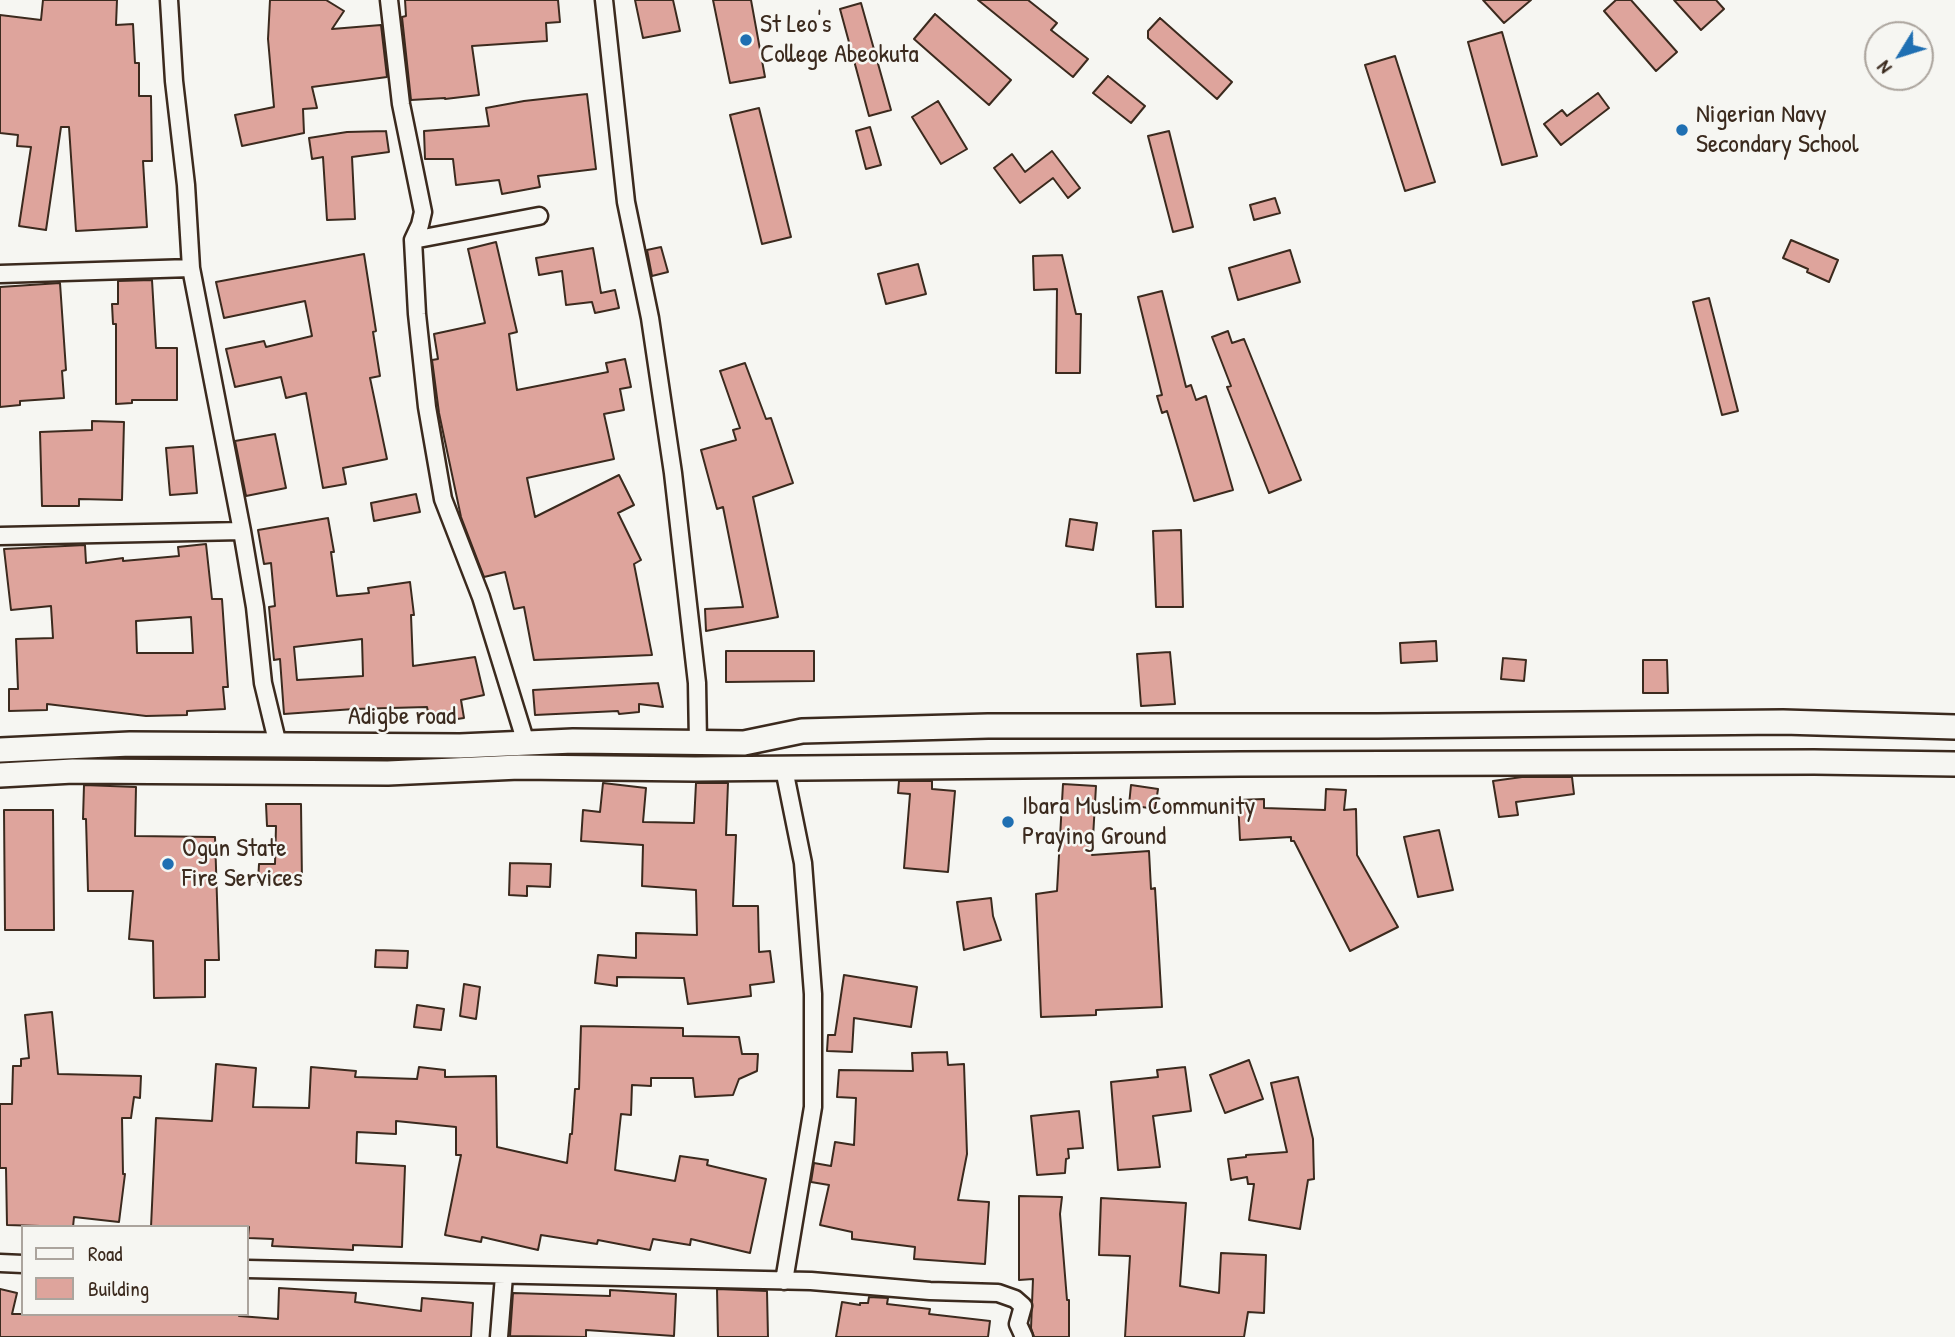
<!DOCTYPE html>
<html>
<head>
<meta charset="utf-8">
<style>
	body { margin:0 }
	#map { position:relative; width:1955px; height:1337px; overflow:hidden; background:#f6f6f2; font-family:"Patrick Hand",sans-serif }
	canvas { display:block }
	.legend { position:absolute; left:21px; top:1225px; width:228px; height:91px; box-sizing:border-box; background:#f6f6f2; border:2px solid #aba49d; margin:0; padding:9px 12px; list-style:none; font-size:21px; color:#3b2a1e }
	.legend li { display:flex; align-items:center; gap:14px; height:35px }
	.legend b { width:35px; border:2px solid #aba49d }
	.north { position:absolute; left:1864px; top:21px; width:70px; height:70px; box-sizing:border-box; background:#f6f6f2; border:2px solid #aba49d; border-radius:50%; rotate:232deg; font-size:19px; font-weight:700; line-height:28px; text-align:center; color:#3b2a1e }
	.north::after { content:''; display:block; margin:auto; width:24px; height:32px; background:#1f6fb2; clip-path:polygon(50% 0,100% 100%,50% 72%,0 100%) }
</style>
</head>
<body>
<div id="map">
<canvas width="1955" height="1337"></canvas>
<ul class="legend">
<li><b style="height:9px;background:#f6f6f2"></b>Road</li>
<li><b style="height:19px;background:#dea49c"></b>Building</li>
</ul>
<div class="north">N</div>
</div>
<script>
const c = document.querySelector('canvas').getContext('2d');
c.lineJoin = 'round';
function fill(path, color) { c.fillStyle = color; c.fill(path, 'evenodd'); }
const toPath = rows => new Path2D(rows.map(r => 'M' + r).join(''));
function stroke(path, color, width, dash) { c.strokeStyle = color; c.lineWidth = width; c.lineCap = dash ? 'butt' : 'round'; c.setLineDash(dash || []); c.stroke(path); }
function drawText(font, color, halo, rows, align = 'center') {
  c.font = font + ' "Patrick Hand",sans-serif'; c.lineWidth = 5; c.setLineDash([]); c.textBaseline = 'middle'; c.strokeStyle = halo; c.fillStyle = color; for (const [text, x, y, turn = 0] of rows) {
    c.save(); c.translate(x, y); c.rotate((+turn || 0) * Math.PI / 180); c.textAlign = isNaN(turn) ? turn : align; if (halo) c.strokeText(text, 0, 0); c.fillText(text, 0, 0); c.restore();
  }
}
const building = toPath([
	[43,0,117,0,116,25,133,24,135,63,139,63,139,96,151,96,152,161,143,161,147,227,76,231,69,127,61,127,46,230,19,226,31,147,17,146,18,135,0,133,0,15,41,20,43,0],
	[270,0,326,0,344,11,332,29,381,25,387,77,312,87,317,108,303,109,304,133,242,146,235,115,274,107,268,39,270,0],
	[405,0,558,0,560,22,546,23,547,41,472,46,479,95,445,99,445,98,411,100,402,17,406,16,405,0],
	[635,0,673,0,680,31,643,38,635,0],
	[713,0,751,0,765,77,730,83,713,0],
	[978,0,1028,0,1057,23,1051,30,1088,59,1073,77,978,0],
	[1483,0,1531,0,1504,23,1483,0],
	[1616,0,1631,0,1677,52,1656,71,1604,11,1616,0],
	[1674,0,1716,0,1724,9,1701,30,1674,0],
	[861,3,891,110,869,116,840,9,861,3],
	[935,14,1011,80,989,105,914,39,935,14],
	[1160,18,1232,82,1217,99,1148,38,1148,31,1160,18],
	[1502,32,1537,156,1502,165,1468,42,1502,32],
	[1395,56,1435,182,1405,191,1365,65,1395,56],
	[1108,76,1145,106,1131,123,1093,93,1108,76],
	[1598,93,1609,108,1561,145,1544,124,1562,110,1567,116,1598,93],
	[587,94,596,169,538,176,540,187,502,194,499,180,456,185,453,159,425,159,424,131,489,126,486,108,524,101,587,94],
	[938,101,967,149,941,164,912,117,938,101],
	[759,108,791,237,762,244,730,115,759,108],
	[870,127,881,165,866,169,856,131,870,127],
	[386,131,389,152,352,157,355,219,327,220,323,157,312,159,309,138,347,132,386,131],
	[1169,131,1193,227,1173,232,1148,136,1169,131],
	[1052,151,1080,188,1068,198,1053,178,1020,203,994,168,1012,154,1025,172,1052,151],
	[1275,198,1280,213,1254,220,1250,205,1275,198],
	[1791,240,1838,260,1829,282,1807,272,1808,269,1783,258,1791,240],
	[496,242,517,332,509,334,517,390,608,372,606,363,625,359,631,387,620,389,624,410,604,414,614,459,527,478,535,517,619,475,634,505,618,513,641,560,634,564,652,655,534,660,524,607,514,609,505,572,484,577,461,517,439,413,432,360,438,359,434,334,485,323,468,249,496,242],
	[661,247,668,272,652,276,647,250,661,247],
	[593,248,601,293,615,290,619,308,595,313,592,302,566,305,562,271,539,275,536,258,593,248],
	[1290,250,1300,282,1238,300,1229,268,1290,250],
	[364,254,376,331,373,332,380,376,370,378,387,459,343,468,346,484,323,488,306,393,286,398,281,377,235,387,226,349,264,341,266,347,312,336,305,301,224,318,216,282,364,254],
	[1062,255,1076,314,1081,314,1080,373,1056,373,1057,289,1034,290,1033,256,1062,255],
	[918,264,926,294,886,304,878,274,918,264],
	[152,280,156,348,177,348,177,400,132,400,132,403,116,404,116,324,113,324,112,304,118,304,118,281,152,280],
	[60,283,66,370,62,371,64,398,20,401,20,405,0,407,0,287,60,283],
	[1162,291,1186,387,1191,385,1196,400,1206,396,1233,490,1194,501,1167,411,1162,413,1157,396,1162,395,1138,297,1162,291],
	[1709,298,1738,411,1722,415,1693,302,1709,298],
	[1228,331,1232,343,1244,339,1301,480,1269,493,1227,387,1231,386,1212,337,1228,331],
	[745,363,766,419,771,418,793,483,753,497,778,617,706,631,705,609,743,607,723,507,717,509,701,450,736,440,733,430,740,428,720,371,745,363],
	[92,421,124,422,122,500,79,499,79,506,42,506,40,432,92,430,92,421],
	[275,434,286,488,246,496,235,441,275,434],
	[193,446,197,493,170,495,166,448,193,446],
	[416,494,420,512,374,521,371,503,416,494],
	[328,518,334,552,331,552,337,596,369,593,368,588,410,582,414,615,411,615,413,666,475,657,484,695,461,700,464,718,430,723,427,707,354,709,284,714,280,659,274,660,269,607,275,606,271,563,264,564,258,530,328,518],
	[362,639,363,676,297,680,294,647,362,639],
	[1070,519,1097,523,1093,550,1066,546,1070,519],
	[1181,530,1183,607,1156,607,1153,531,1181,530],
	[206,544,212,599,222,599,228,687,223,687,225,709,187,711,187,715,146,716,47,704,47,710,9,711,9,689,18,689,16,639,53,638,51,606,11,610,4,549,85,545,86,563,123,558,123,561,179,556,178,547,206,544],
	[191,617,193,653,137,653,136,621,191,617],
	[1436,641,1437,661,1401,663,1400,643,1436,641],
	[726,651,814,651,814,681,726,682,726,651],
	[1170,652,1175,704,1141,706,1137,654,1170,652],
	[1503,658,1526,660,1524,681,1501,679,1503,658],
	[1643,660,1667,660,1668,693,1643,693,1643,660],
	[658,683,663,707,639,704,639,712,619,714,618,711,535,715,533,690,658,683],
	[1522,777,1572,777,1574,794,1516,802,1518,815,1499,817,1493,781,1522,777],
	[899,781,932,781,932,789,955,791,948,872,904,868,910,794,898,793,899,781],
	[603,783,646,788,643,822,694,823,696,783,728,783,726,835,736,835,733,906,758,906,759,952,770,951,774,982,750,985,751,996,688,1004,684,978,617,977,617,986,595,983,598,955,636,958,636,933,697,935,696,890,642,886,643,845,581,841,583,810,600,812,603,783],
	[1063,784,1096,786,1092,855,1149,851,1151,889,1155,888,1162,1007,1096,1010,1096,1015,1041,1017,1036,894,1057,891,1063,784],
	[84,785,136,787,135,836,215,837,219,960,205,960,205,997,154,998,153,941,129,939,133,891,88,891,86,819,83,819,84,785],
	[1131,785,1158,789,1155,809,1129,805,1131,785],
	[1326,789,1346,790,1344,810,1356,809,1357,855,1398,927,1350,951,1294,841,1291,841,1291,837,1240,840,1238,800,1264,799,1264,808,1325,810,1326,789],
	[266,804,301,804,302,883,258,882,259,864,275,864,276,826,267,826,266,804],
	[4,810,53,810,54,930,5,930,4,810],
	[1439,830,1453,890,1418,897,1404,837,1439,830],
	[510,863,551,864,550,887,527,886,527,896,509,895,510,863],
	[991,898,993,916,1001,940,964,950,957,902,991,898],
	[376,950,408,951,407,968,375,967,376,950],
	[844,975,917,987,911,1027,854,1018,852,1052,827,1051,828,1035,835,1035,844,975],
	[464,984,480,987,476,1019,460,1016,464,984],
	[417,1005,444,1009,441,1030,414,1027,417,1005],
	[52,1012,58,1074,141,1076,140,1098,134,1097,131,1118,122,1118,123,1174,125,1174,119,1222,74,1217,73,1227,7,1225,6,1168,0,1168,0,1104,12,1104,13,1066,21,1066,21,1059,29,1058,25,1015,52,1012],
	[581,1026,683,1028,683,1036,739,1037,742,1054,758,1054,757,1071,739,1079,733,1095,695,1097,693,1078,651,1078,651,1086,632,1085,631,1115,621,1114,615,1170,675,1181,680,1156,708,1160,707,1165,766,1179,750,1253,691,1239,690,1245,653,1239,650,1250,598,1240,597,1244,541,1235,538,1250,482,1237,481,1242,445,1235,461,1155,456,1155,456,1127,396,1121,396,1134,357,1132,356,1163,405,1166,402,1247,353,1245,353,1250,272,1246,273,1239,248,1238,249,1227,151,1227,156,1118,212,1121,216,1064,256,1068,253,1107,309,1108,311,1067,356,1071,355,1077,417,1079,419,1067,445,1070,445,1077,496,1076,497,1147,567,1163,570,1134,572,1134,575,1089,579,1089,581,1026],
	[947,1052,948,1065,964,1064,967,1154,958,1200,989,1202,985,1264,914,1259,915,1247,852,1239,852,1232,820,1225,829,1185,811,1182,814,1163,831,1166,835,1142,854,1145,856,1098,837,1097,839,1070,913,1071,912,1053,947,1052],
	[1249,1060,1263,1099,1225,1113,1210,1075,1249,1060],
	[1185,1067,1191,1111,1153,1116,1160,1167,1118,1170,1111,1082,1158,1077,1157,1070,1185,1067],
	[1298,1077,1313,1139,1314,1179,1308,1180,1300,1229,1249,1220,1254,1184,1248,1184,1247,1177,1231,1180,1228,1159,1246,1157,1246,1155,1287,1152,1271,1083,1298,1077],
	[1079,1111,1083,1148,1068,1149,1069,1158,1066,1159,1065,1173,1037,1175,1031,1116,1079,1111],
	[1019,1196,1062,1197,1060,1214,1067,1300,1069,1300,1069,1337,1034,1337,1031,1328,1033,1279,1019,1280,1019,1196],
	[1101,1198,1186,1203,1180,1286,1219,1293,1221,1253,1266,1255,1264,1313,1248,1312,1244,1337,1125,1337,1130,1256,1099,1255,1101,1198],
	[279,1288,356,1293,355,1302,421,1311,422,1298,473,1303,471,1337,0,1337,0,1289,17,1293,12,1314,239,1314,239,1316,278,1319,279,1288],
	[717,1289,767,1291,768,1337,718,1337,717,1289],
	[610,1290,676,1294,674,1336,586,1330,586,1337,510,1336,513,1293,610,1296,610,1290],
	[869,1297,888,1298,887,1304,930,1309,929,1314,990,1321,988,1337,836,1337,842,1302,860,1305,860,1303,868,1303,869,1297]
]);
fill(building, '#dea49c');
stroke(building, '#3b2a1e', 2);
const street = toPath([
	[169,0,174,81,186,185,191,268,242,531,255,607,263,683,278,745],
	[389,0,401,104,423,212,420,225,413,240,417,314,427,407,443,499,481,597,526,743],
	[604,0,626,202,650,318,673,473,697,683,698,743],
	[413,240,539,216],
	[0,274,191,268],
	[0,536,242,531],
	[784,769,803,863,813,994,813,1107,784,1281],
	[0,1263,23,1264],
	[247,1269,811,1281,930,1291,998,1293,1015,1299,1023,1306,1018,1324,1024,1337],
	[499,1337,504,1276]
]);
const secondary = toPath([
	[0,750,130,744,460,746,573,741,744,743,802,731,988,726,1377,726,1783,722,1955,727],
	[0,775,73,771,388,773,519,767,695,769,1241,764,1814,762,1955,764]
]);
stroke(street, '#3b2a1e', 21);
stroke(secondary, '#3b2a1e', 28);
stroke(street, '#f6f6f2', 16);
stroke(secondary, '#f6f6f2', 23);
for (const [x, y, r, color] of [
	[746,40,7,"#1f6fb2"],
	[1682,130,7,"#1f6fb2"],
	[1008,822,7,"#1f6fb2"],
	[168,864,7,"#1f6fb2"]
]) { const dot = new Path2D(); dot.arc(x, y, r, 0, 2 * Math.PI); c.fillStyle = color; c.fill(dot); stroke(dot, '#f6f6f2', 2.5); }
drawText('26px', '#3b2a1e', '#f6f6f2', [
	["St Leo's",760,25],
	["College Abeokuta",760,55],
	["Nigerian Navy",1696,115],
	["Secondary School",1696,145],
	["Ibara Muslim Community",1022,807],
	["Praying Ground",1022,837],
	["Ogun State",182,849],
	["Fire Services",182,879]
], 'left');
drawText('26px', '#3b2a1e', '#f6f6f2', [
	["Adigbe road",402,717]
]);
</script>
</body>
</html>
